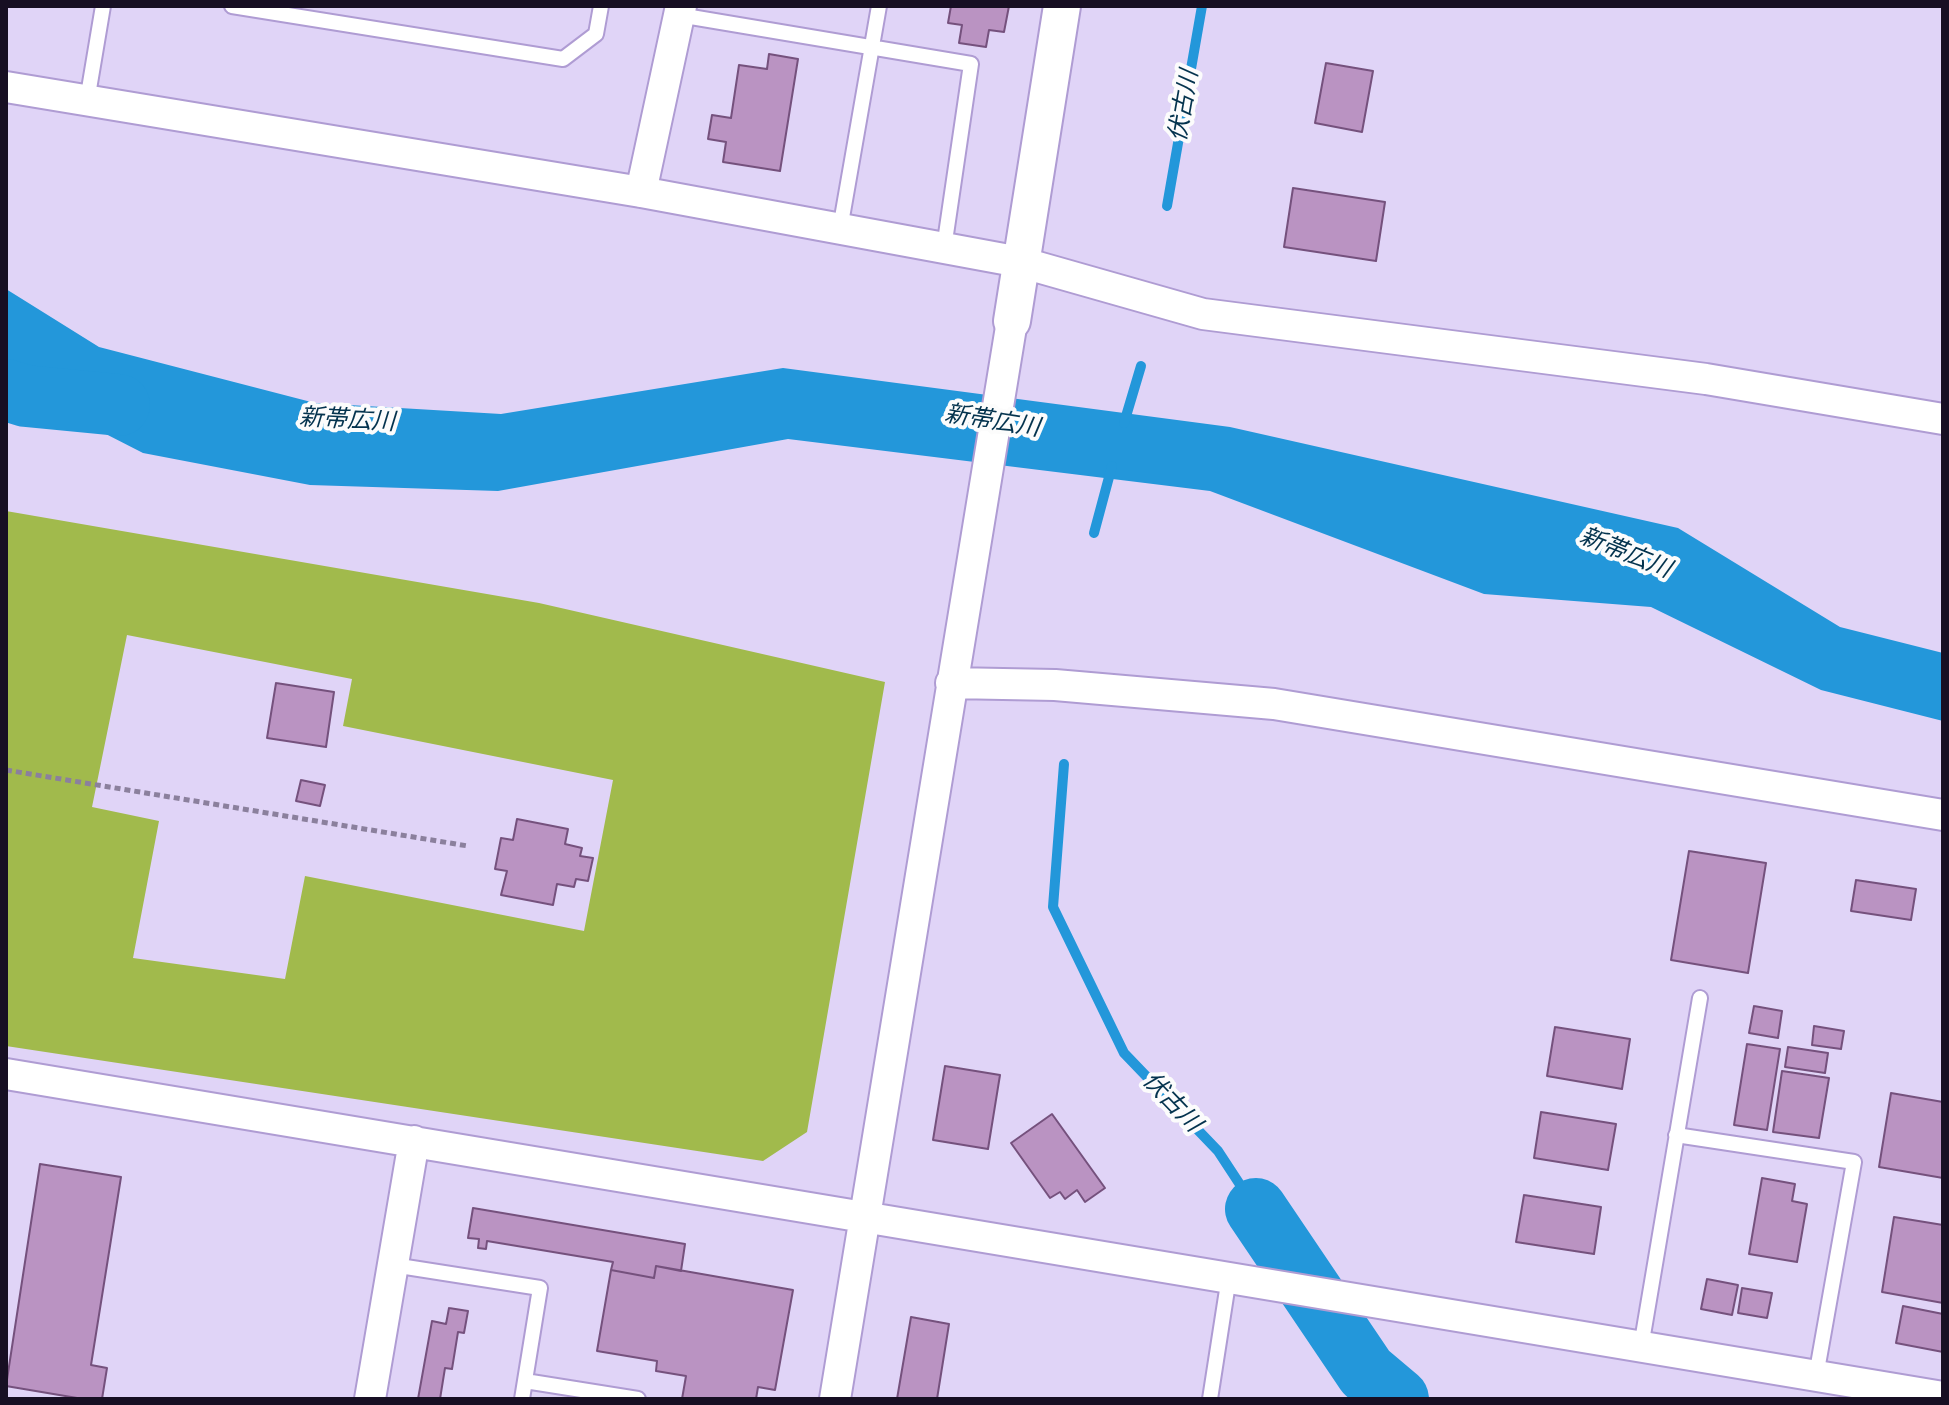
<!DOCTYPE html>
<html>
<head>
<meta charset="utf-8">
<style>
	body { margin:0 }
	#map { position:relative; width:1949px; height:1405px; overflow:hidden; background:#e0d4f7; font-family:Poppins,sans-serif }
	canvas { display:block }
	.frame { position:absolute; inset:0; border:8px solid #170f23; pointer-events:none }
</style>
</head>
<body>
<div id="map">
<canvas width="1949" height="1405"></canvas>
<div class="frame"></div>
</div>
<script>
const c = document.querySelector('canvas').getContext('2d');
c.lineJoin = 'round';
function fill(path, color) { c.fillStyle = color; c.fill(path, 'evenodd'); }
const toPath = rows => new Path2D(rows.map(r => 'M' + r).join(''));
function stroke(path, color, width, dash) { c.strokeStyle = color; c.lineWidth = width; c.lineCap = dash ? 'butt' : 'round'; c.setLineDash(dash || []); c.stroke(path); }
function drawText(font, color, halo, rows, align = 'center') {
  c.font = font + ' Poppins,"Noto Sans JP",sans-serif'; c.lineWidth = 8; c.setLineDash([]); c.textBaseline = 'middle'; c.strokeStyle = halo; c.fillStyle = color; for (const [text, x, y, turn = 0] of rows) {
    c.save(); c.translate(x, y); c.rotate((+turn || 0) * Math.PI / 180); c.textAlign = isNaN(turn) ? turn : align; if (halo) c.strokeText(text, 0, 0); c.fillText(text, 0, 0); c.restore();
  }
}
fill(toPath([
	[6,511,539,603,885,682,807,1132,763,1161,6,1046],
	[127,635,352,679,343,726,613,780,584,931,305,876,285,979,133,958,159,821,92,807]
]), '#a1ba4c');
fill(toPath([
	[6,289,99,347,315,403,501,414,783,368,1230,427,1678,528,1840,627,1943,653,1943,721,1821,690,1651,607,1484,594,1210,491,788,439,498,491,310,485,143,453,6,383]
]), '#2397da');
stroke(toPath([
	[1167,206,1202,6],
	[1124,423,1141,366],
	[1094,533,1112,466],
	[1064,764,1053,907,1124,1053,1218,1151,1256,1209]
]), '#2397da', 10);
stroke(toPath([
	[6,390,26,396,119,405],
	[1256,1209,1366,1372,1398,1399]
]), '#2397da', 62);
const building = toPath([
	[951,6,1009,6,1004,32,989,30,986,47,959,43,962,25,948,23,951,6],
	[769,54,798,59,780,171,723,162,726,142,708,139,712,115,731,118,739,65,767,69,769,54],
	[1326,63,1373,71,1362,132,1315,123,1326,63],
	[1293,188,1385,202,1376,261,1284,247,1293,188],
	[276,683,334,692,326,747,267,738,276,683],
	[301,780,325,785,320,806,296,801,301,780],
	[517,819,568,829,565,844,582,848,580,856,593,858,588,881,576,879,574,887,557,884,553,905,501,895,507,871,495,869,501,838,513,840,517,819],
	[1689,851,1766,863,1748,973,1671,960,1689,851],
	[1856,880,1916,889,1911,920,1851,911,1856,880],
	[1754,1006,1782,1011,1778,1038,1749,1033,1754,1006],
	[1814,1026,1844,1031,1841,1049,1812,1045,1814,1026],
	[1555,1027,1630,1039,1622,1089,1547,1076,1555,1027],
	[1747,1044,1780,1049,1767,1130,1734,1125,1747,1044],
	[1788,1047,1828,1053,1825,1073,1785,1067,1788,1047],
	[945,1066,1000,1075,988,1149,933,1140,945,1066],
	[1782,1071,1829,1078,1819,1138,1773,1132,1782,1071],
	[1891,1093,1943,1102,1943,1178,1879,1167,1891,1093],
	[1541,1112,1616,1124,1608,1170,1534,1158,1541,1112],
	[1052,1114,1105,1188,1085,1202,1077,1190,1065,1199,1060,1192,1050,1198,1011,1143,1052,1114],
	[40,1164,121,1177,91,1365,107,1368,102,1399,83,1399,6,1386,40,1164],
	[1762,1178,1795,1184,1792,1201,1807,1204,1797,1262,1749,1254,1762,1178],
	[1524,1195,1601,1207,1594,1254,1516,1242,1524,1195],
	[473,1208,685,1244,681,1271,656,1266,654,1278,611,1270,613,1262,487,1241,486,1249,478,1248,479,1239,468,1238,473,1208],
	[1894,1217,1943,1225,1943,1303,1882,1292,1894,1217],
	[656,1266,793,1290,775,1390,758,1387,756,1399,682,1399,686,1376,656,1371,657,1361,597,1351,611,1270,654,1278,656,1266],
	[1707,1279,1738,1285,1732,1315,1701,1309,1707,1279],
	[1742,1288,1772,1293,1767,1318,1738,1313,1742,1288],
	[1903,1306,1943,1314,1943,1352,1896,1343,1903,1306],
	[449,1308,468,1311,464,1333,458,1332,452,1369,445,1368,440,1399,418,1399,432,1321,446,1324,449,1308],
	[911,1317,949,1324,937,1399,897,1399,911,1317]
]);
fill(building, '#ba93c2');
stroke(building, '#75517d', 2);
const service = toPath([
	[232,6,563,59,596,34,601,6],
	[679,15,971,64,944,248],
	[87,101,103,6],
	[840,229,879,6],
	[1676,1135,1854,1162,1816,1376],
	[393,1265,540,1288,522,1399],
	[1641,1347,1700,998],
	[525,1381,638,1399],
	[1210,1399,1229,1277]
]);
const minor = toPath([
	[6,87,641,192,1020,262,1203,314,1706,379,1943,419],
	[641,192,681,6],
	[951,683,1055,685,1274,704,1943,815],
	[6,1074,1943,1397],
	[370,1399,414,1141],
	[835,1399,1012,321]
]);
const tertiary = toPath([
	[1012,321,1062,6]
]);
stroke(service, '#af9cd3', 18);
stroke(minor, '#af9cd3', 34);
stroke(tertiary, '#af9cd3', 40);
stroke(toPath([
	[6,770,468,846]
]), '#8b809d', 5, [6, 4]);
stroke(service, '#fff', 14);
stroke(minor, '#fff', 30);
stroke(tertiary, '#fff', 36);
drawText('italic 24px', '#04334e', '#fcfcfc', [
	["伏古川",1185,106,-80],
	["新帯広川",347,421,3],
	["新帯広川",992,422,9],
	["新帯広川",1625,554,22],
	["伏古川",1171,1103,46]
]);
</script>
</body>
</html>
